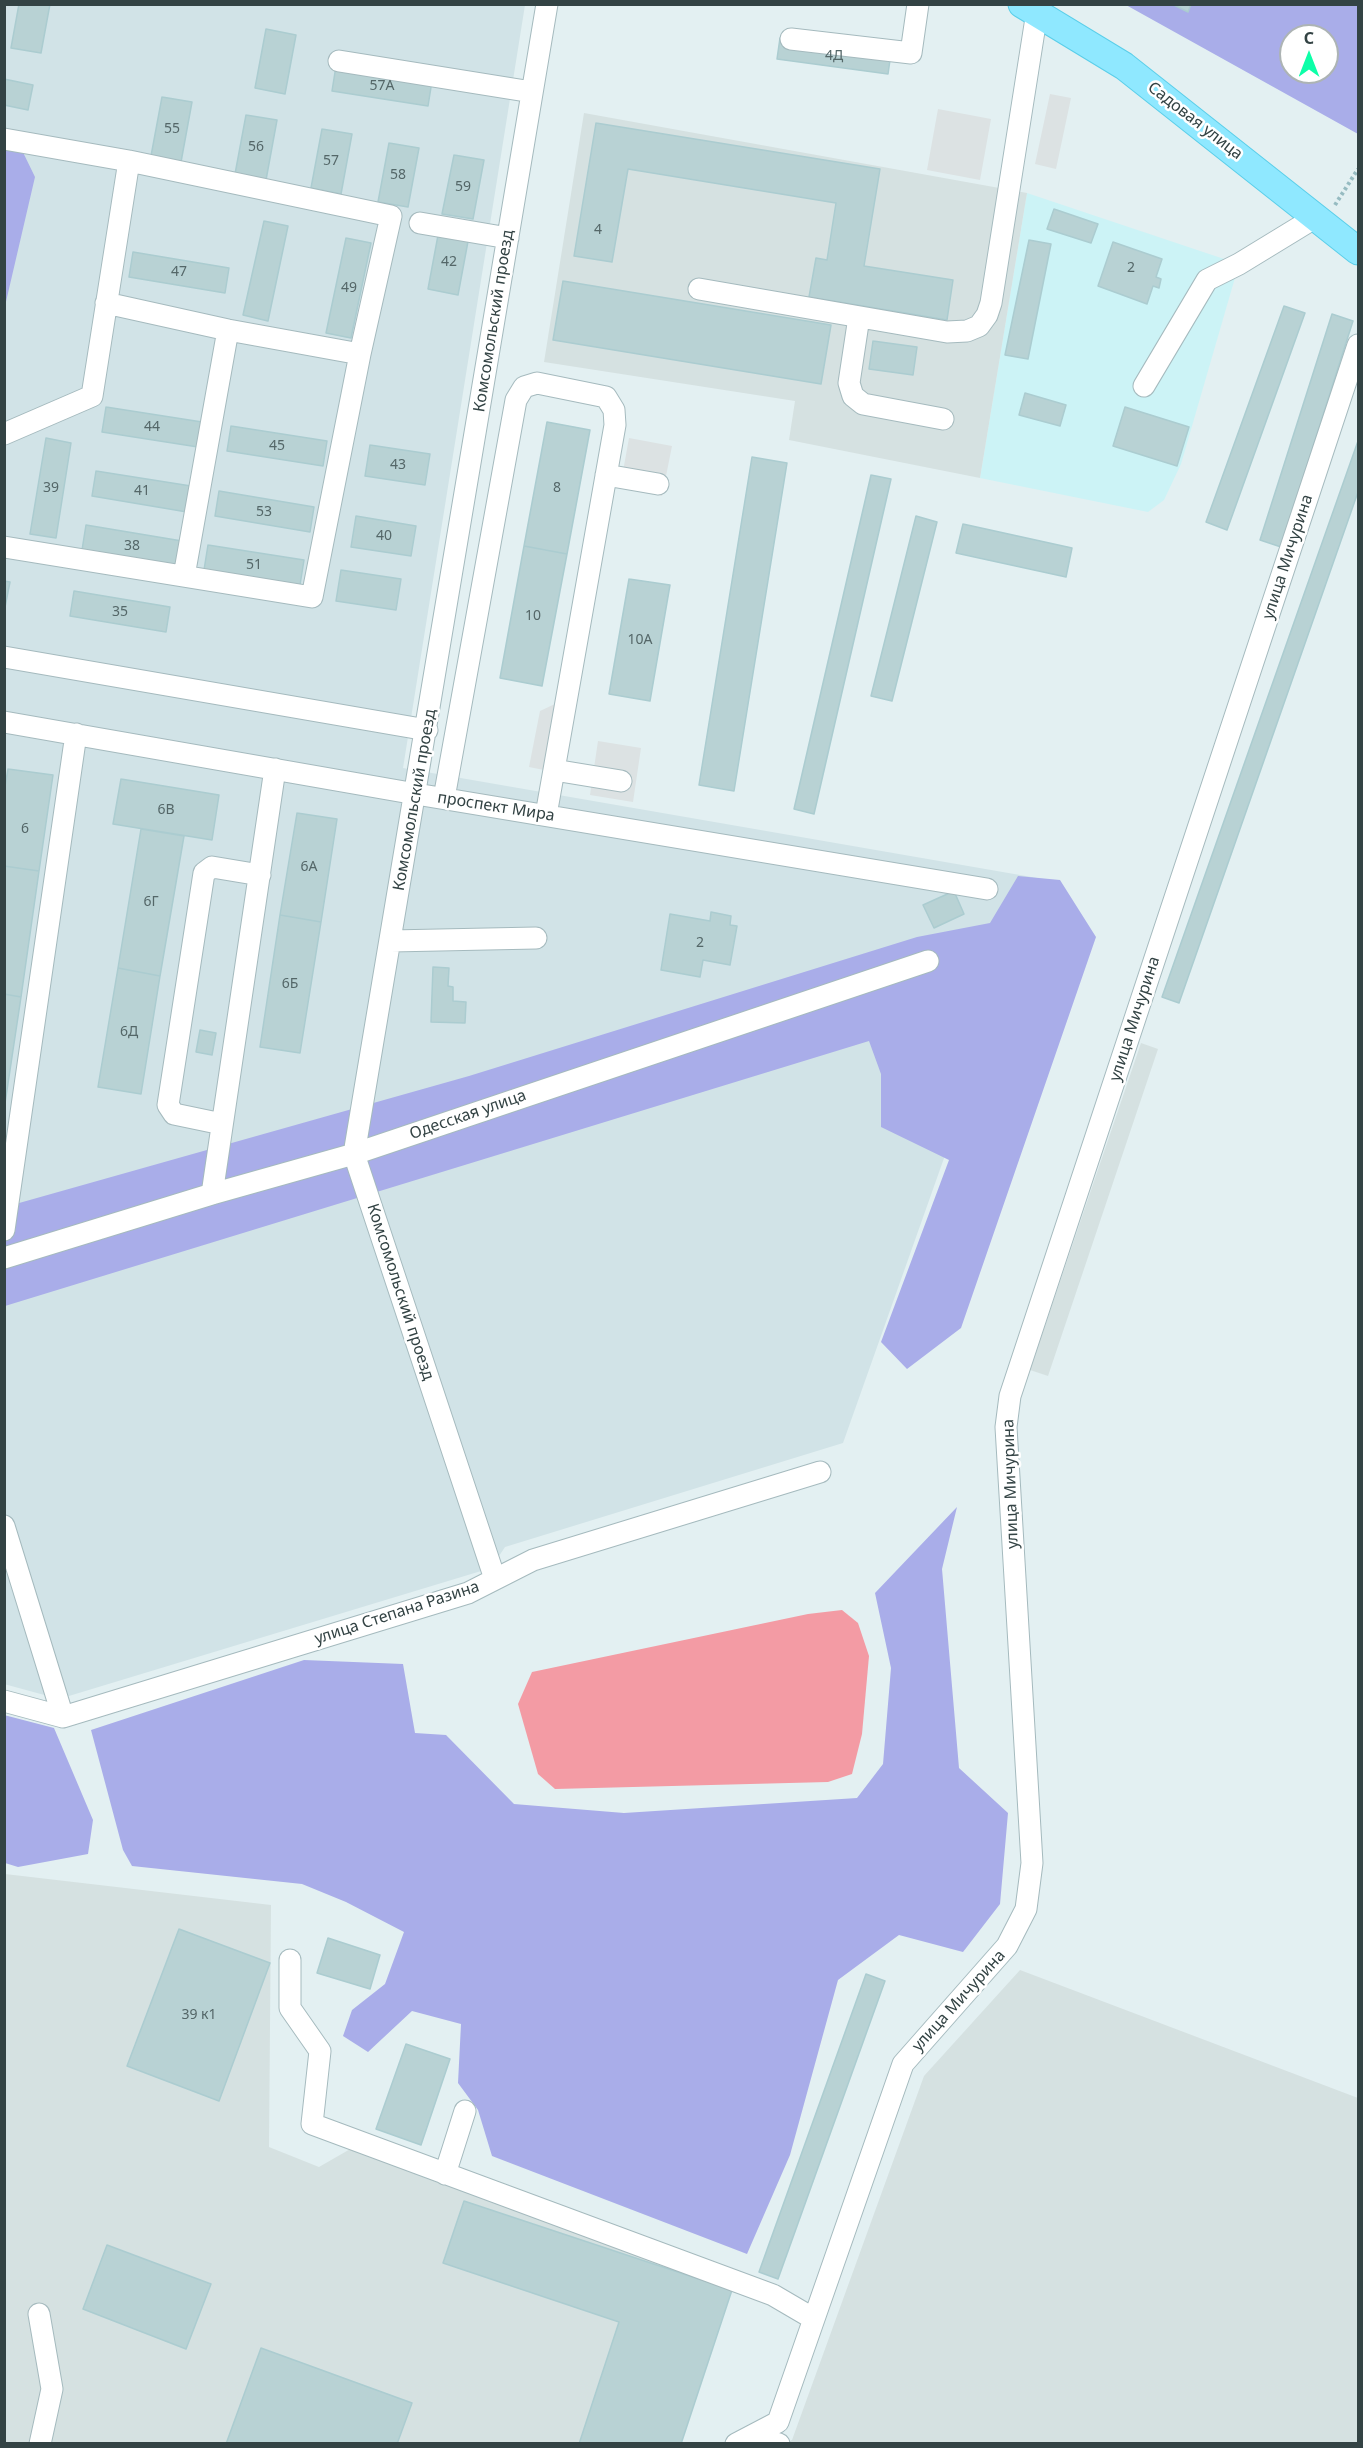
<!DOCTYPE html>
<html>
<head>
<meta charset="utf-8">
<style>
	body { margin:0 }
	#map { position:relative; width:1363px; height:2448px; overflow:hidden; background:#e3f0f2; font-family:"Noto Sans",sans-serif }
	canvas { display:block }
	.frame { position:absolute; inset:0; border:6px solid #334344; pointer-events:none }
	.north { position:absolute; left:1279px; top:24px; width:60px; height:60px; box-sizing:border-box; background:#fff; border:2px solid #adb4b4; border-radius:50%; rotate:0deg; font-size:16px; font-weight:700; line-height:24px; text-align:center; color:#334344 }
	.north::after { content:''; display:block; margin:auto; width:21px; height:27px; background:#0dffa8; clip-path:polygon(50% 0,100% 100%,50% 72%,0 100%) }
</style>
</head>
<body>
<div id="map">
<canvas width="1363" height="2448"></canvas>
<div class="frame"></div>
<div class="north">С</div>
</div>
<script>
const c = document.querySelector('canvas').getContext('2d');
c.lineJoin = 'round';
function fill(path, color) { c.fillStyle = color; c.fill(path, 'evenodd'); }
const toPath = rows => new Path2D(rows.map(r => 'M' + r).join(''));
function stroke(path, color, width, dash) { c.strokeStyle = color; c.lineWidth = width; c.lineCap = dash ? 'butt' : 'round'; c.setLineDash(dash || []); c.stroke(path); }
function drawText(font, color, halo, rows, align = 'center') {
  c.font = font + ' "Noto Sans",sans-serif'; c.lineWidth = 5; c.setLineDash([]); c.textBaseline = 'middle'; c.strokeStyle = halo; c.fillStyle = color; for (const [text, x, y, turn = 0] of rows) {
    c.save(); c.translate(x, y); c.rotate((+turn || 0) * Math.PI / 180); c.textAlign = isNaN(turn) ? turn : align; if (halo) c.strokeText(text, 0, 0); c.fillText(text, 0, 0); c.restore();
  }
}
fill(toPath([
	[4,5,525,5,403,768,1043,879,843,1443,505,1547,491,1568,59,1699,4,1684]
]), '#d1e3e7');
fill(toPath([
	[1027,193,1239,264,1181,464,1164,500,1148,512,980,478]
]), '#ccf3f6');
fill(toPath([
	[584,113,1027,193,980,478,789,440,795,401,544,362],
	[1141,1043,1158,1049,1048,1376,1030,1370],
	[5,1874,271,1905,269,2147,319,2167,359,2144,732,2290,681,2443,5,2444],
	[1020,1970,1358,2098,1358,2443,784,2444,792,2440,924,2076]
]), '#d5e1e1');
fill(toPath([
	[1126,5,1358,5,1358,134],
	[1291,36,1327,36,1327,72,1291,72],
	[5,141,18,142,35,177,5,306],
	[1018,876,1060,880,1096,937,961,1328,907,1369,881,1342,949,1160,881,1127,881,1074,869,1041,5,1306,5,1207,469,1076,917,937,990,923],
	[957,1507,942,1569,959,1768,1008,1813,1000,1904,963,1952,899,1935,838,1980,790,2155,747,2254,492,2156,478,2110,458,2083,461,2024,412,2011,368,2052,343,2036,352,2010,385,1984,404,1932,346,1902,302,1884,132,1866,123,1850,91,1730,304,1660,403,1664,415,1733,446,1735,514,1804,624,1813,857,1798,883,1764,891,1668,875,1593],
	[4,1715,54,1728,93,1820,88,1854,18,1867,5,1863]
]), '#a9ade9');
fill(toPath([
	[1050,94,1071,98,1056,169,1035,164],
	[938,109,991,119,980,180,927,170],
	[629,438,672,446,662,496,620,488],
	[557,703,544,770,529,767,540,711],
	[598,741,641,748,633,802,590,795]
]), '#dce2e3');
fill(toPath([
	[842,1610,858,1623,869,1656,862,1734,852,1774,828,1782,555,1789,538,1774,518,1704,532,1672,808,1614]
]), '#f39ba4');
const building = toPath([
	[19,4,50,4,41,53,11,48,19,4],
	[1172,4,1191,4,1188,12,1172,4],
	[266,29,296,35,285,94,255,88,266,29],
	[780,38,891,53,888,74,777,59,780,38],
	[336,66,432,81,428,106,332,91,336,66],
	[4,79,33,85,28,110,4,105,4,79],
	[162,97,192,102,181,162,151,156,162,97],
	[246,115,277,120,266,180,235,174,246,115],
	[596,123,880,169,864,266,953,280,947,320,809,297,816,258,827,260,836,203,628,169,612,262,574,256,596,123],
	[322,129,352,134,341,194,311,188,322,129],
	[389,143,419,148,408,207,378,202,389,143],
	[454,155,484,160,473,219,442,214,454,155],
	[1054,209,1098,224,1091,243,1047,229,1054,209],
	[264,221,288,226,268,321,243,315,264,221],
	[439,230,469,236,458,295,428,289,439,230],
	[346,238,371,243,351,338,326,333,346,238],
	[1029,240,1051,244,1028,359,1005,355,1029,240],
	[1113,242,1162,259,1156,277,1161,279,1159,288,1153,286,1147,304,1098,286,1113,242],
	[133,252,229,268,225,293,129,277,133,252],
	[563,281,831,325,821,384,553,340,563,281],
	[1284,306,1305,313,1227,530,1206,522,1284,306],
	[1332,314,1353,321,1281,547,1260,540,1332,314],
	[873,341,917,347,913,375,869,369,873,341],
	[1025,393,1066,405,1060,426,1019,415,1025,393],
	[106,407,202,422,198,447,102,432,106,407],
	[1125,407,1189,427,1177,466,1113,446,1125,407],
	[547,422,590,430,567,554,524,546,547,422],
	[231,426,327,441,323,466,227,451,231,426],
	[46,438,71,443,56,538,30,534,46,438],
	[1358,441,1358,492,1179,1003,1162,997,1358,441],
	[370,445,430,454,425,485,365,476,370,445],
	[752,457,787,463,734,791,699,785,752,457],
	[96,471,191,486,187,512,92,496,96,471],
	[871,475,891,479,814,814,794,809,871,475],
	[219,491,314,507,310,532,215,516,219,491],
	[356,516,416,526,411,556,351,547,356,516],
	[916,516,937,522,892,701,871,696,916,516],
	[963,524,1072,548,1066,577,956,553,963,524],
	[86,525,182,541,178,566,82,550,86,525],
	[208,545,304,560,300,585,204,570,208,545],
	[524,546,567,554,542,686,500,678,524,546],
	[341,570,401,579,396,610,336,601,341,570],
	[629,579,670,585,650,701,609,694,629,579],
	[4,581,10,582,4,612,4,581],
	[74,591,170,607,166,632,70,616,74,591],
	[8,769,53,775,39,871,4,866,4,792,8,769],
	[121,779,219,795,212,840,113,824,121,779],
	[297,813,337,819,321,922,280,915,297,813],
	[141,829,184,836,160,976,118,968,141,829],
	[4,866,39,871,21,997,4,994,4,866],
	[954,891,964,914,934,928,923,905,954,891],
	[711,912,731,916,730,925,737,926,730,965,703,960,700,977,661,970,670,914,710,921,711,912],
	[280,915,321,922,300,1053,260,1047,280,915],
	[433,967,449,968,448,986,453,987,453,1001,466,1002,465,1023,431,1022,433,967],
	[118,968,160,976,141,1094,98,1087,118,968],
	[4,994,21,997,4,1110,4,994],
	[200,1030,216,1033,212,1055,196,1052,200,1030],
	[179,1929,270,1963,219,2101,127,2066,179,1929],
	[328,1938,380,1955,370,1989,317,1973,328,1938],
	[866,1974,885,1981,778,2279,759,2272,866,1974],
	[406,2044,450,2059,421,2145,376,2129,406,2044],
	[464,2201,732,2290,681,2444,579,2444,619,2322,443,2263,464,2201],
	[107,2245,211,2284,186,2349,83,2309,107,2245],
	[261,2348,412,2403,397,2444,226,2444,261,2348]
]);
fill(building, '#b8d2d4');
stroke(building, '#abccd0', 1.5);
const minor = toPath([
	[791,39,911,53,918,4],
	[339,61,532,92],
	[4,139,129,161,391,216,360,354,312,597,4,547],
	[420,223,508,238],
	[699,289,947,332,967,331,979,326,987,315,991,303,1037,12],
	[106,303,228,330,360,354],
	[859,317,849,383,853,396,863,404,943,419],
	[1144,386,1207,280,1239,264,1316,217],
	[4,434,92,396,129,161],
	[606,475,658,484],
	[184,576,228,330],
	[4,657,427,730],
	[4,722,416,794,987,889],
	[554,770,621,781],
	[444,798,516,400,524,387,537,383,606,397,614,410,615,425,546,815],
	[391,941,536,938],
	[222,1124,174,1114,168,1105,204,873,212,867,260,875],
	[212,1194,275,769],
	[4,1230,76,734],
	[4,1258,212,1194,354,1154,928,961],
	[4,1526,63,1717],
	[495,1579,354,1154,547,4],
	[4,1701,63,1717,468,1593,533,1560,820,1472],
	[290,1960,290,2008,320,2051,312,2124,773,2295,814,2319],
	[445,2174,465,2111],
	[39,2314,52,2389,40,2444],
	[753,2436,779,2444],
	[736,2444,778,2422,903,2064,1007,1946,1026,1909,1032,1863,1006,1427,1010,1396,1358,345]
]);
const major = toPath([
	[1022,4,1124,66,1358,251]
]);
stroke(minor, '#a5babe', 23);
stroke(major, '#5acee9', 29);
stroke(toPath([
	[1335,205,1358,169]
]), '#96bbc1', 4, [3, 3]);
stroke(minor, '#fff', 21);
stroke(major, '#8fe8ff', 27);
drawText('14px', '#546768', null, [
	["4Д",834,56],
	["57А",382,86],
	["55",172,129],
	["56",256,147],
	["57",331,161],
	["58",398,175],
	["59",463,187],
	["4",598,230],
	["42",449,262],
	["2",1131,268],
	["47",179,272],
	["49",349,288],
	["44",152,427],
	["45",277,446],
	["43",398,465],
	["39",51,488],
	["8",557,488],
	["41",142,491],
	["53",264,512],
	["40",384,536],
	["38",132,546],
	["51",254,565],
	["35",120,612],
	["10",533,616],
	["10А",640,640],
	["6В",166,810],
	["6",25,829],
	["6А",309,867],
	["6Г",151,902],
	["2",700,943],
	["6Б",290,984],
	["6Д",129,1032],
	["39 к1",199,2015]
]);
drawText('16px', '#334344', '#fff', [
	["Садовая улица",1195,121,38],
	["Комсомольский проезд",494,321,-81],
	["улица Мичурина",1288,557,-72],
	["Комсомольский проезд",415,800,-80],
	["проспект Мира",496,807,9],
	["улица Мичурина",1135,1019,-72],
	["Одесская улица",468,1115,-19],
	["Комсомольский проезд",400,1292,72],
	["улица Мичурина",1011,1484,-92],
	["улица Степана Разина",397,1613,-18],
	["улица Мичурина",959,2001,-48]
]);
</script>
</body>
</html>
